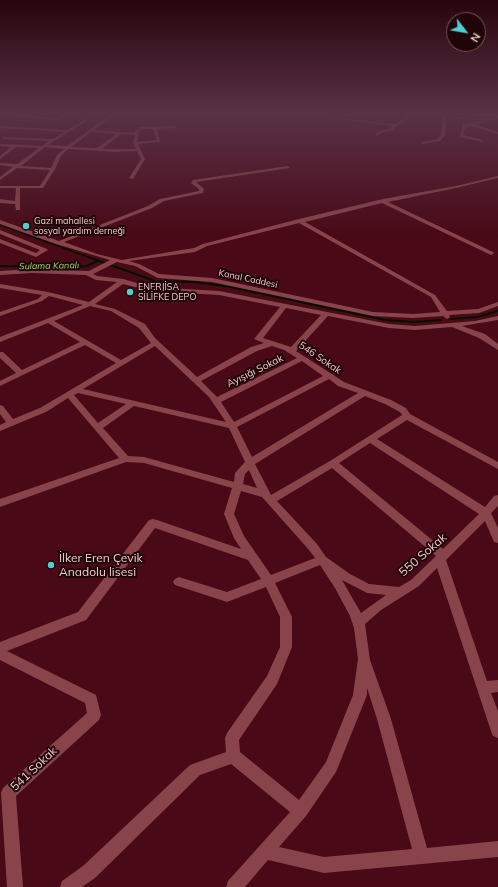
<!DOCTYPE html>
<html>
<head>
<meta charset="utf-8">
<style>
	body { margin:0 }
	#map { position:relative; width:498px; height:887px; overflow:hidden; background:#490916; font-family:Mulish,sans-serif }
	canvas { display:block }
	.north { position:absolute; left:446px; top:12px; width:40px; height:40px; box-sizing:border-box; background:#1f0508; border:1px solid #745456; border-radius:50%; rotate:121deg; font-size:11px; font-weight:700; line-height:16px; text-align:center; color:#f3cacb }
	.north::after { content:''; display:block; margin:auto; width:14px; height:18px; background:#52cdcd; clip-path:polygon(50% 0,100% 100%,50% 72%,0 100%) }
</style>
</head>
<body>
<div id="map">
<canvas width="498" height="887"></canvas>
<div class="north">N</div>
</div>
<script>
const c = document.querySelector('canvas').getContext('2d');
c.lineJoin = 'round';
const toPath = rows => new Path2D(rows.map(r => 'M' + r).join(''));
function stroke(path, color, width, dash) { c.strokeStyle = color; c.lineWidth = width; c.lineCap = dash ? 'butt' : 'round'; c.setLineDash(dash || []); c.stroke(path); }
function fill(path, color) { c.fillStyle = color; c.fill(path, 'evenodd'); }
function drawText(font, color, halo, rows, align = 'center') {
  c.font = font + ' Mulish,sans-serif'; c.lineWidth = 4; c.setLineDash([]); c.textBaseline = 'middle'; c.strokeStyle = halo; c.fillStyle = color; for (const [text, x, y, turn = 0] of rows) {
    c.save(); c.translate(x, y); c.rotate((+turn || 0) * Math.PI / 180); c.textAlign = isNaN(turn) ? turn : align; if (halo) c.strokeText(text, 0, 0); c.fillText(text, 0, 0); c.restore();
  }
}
stroke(toPath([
	[0,225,91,258]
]), '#031200', 1.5);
stroke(toPath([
	[88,257,155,281,195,282,230,287,385,320,415,322,441,320],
	[0,266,76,267,87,266,98,261],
	[451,319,477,317,498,311]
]), '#031200', 2);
fill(toPath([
	[68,113,72,113,56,122,54,121,55,120,8,116,10,115,59,118,68,113],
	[95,113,99,113,48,145,67,146,87,132,87,130,89,130,112,114,190,115,113,116,94,130,133,133,141,127,176,126,175,128,157,129,160,142,138,144,145,159,133,179,129,178,141,159,137,151,115,152,68,149,61,156,55,169,43,188,20,188,20,210,16,210,15,204,0,203,0,199,15,201,16,188,0,188,0,186,40,186,50,170,17,168,0,180,0,177,13,167,0,165,0,163,17,164,39,148,16,147,0,159,0,156,11,147,0,146,0,144,42,146,49,141,3,139,2,137,53,139,64,132,0,128,0,126,67,130,95,113],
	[142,129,153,129,157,140,137,142,139,134,138,133,142,129],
	[91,132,116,134,97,148,71,147,91,132],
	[121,134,135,135,133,142,136,149,102,149,121,134],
	[45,147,64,149,57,155,51,168,21,166,45,147],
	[410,113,414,113,409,115,409,119,402,122,391,131,381,133,377,136,375,135,379,131,389,129,393,126,321,117,323,116,395,124,406,118,406,114,410,113],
	[443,116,490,119,498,117,498,119,475,124,498,132,498,134,471,126,466,127,463,135,483,140,483,142,460,137,463,125,485,120,446,118,445,135,440,141,422,144,422,142,438,139,441,135,443,116],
	[288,166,290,168,196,182,204,189,203,193,164,201,152,208,64,242,97,254,122,260,194,248,203,244,299,219,383,199,456,186,498,176,498,178,456,188,388,202,493,252,494,253,491,255,382,203,305,222,435,295,447,311,478,309,498,302,498,306,479,313,449,315,450,317,447,319,443,316,413,318,373,316,212,282,158,278,135,266,117,262,93,274,97,276,123,279,151,287,219,291,389,324,415,326,475,321,498,316,498,320,462,326,485,334,498,344,498,350,479,338,452,327,415,330,389,328,328,316,296,351,344,382,391,400,406,408,410,414,498,462,498,469,407,420,377,439,485,507,494,496,498,495,498,506,491,513,498,528,498,543,494,542,485,521,446,560,487,681,498,680,498,692,491,693,498,711,498,738,493,736,491,731,437,568,419,586,381,610,365,624,370,660,391,719,427,848,498,841,498,857,324,873,268,860,245,887,226,887,228,881,290,812,231,764,200,775,95,878,82,887,60,887,62,881,83,866,190,765,226,752,225,738,227,733,267,676,280,647,280,617,266,587,227,602,175,585,173,582,175,579,179,577,227,592,261,579,248,560,155,528,86,620,7,651,96,695,101,715,99,720,16,796,23,887,7,887,1,793,3,788,87,713,85,703,0,660,0,642,78,612,149,520,153,519,157,520,241,549,234,538,224,514,232,488,144,463,126,462,0,507,0,499,119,458,68,398,46,412,0,431,0,425,6,422,0,414,0,405,3,406,13,419,40,408,116,363,85,345,0,386,0,381,16,373,0,358,0,352,3,352,22,370,80,342,48,323,0,342,0,337,83,305,49,296,42,301,0,316,0,312,38,299,42,295,0,288,0,284,48,292,89,302,117,282,96,280,86,275,32,273,0,275,0,271,32,269,89,271,110,260,56,244,0,224,0,220,59,241,148,206,160,199,199,191,199,189,191,183,193,180,288,166],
	[299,223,431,297,440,312,413,314,373,312,212,278,159,274,139,264,129,261,195,252,207,246,299,223],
	[123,284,151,291,219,295,280,307,254,339,264,343,251,347,197,377,155,338,145,324,115,309,95,304,123,284],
	[90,306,111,311,139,328,151,343,121,360,54,321,90,306],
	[286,308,321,315,291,347,263,338,286,308],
	[155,346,209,397,226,422,83,389,155,346],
	[272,346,284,350,297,358,217,397,201,381,257,351,272,346],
	[302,361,323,376,234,422,221,402,302,361],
	[329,379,338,386,358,393,252,457,237,427,329,379],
	[78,393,126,404,98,423,74,395,78,393],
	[365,396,385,404,400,412,402,415,330,461,271,495,255,464,365,396],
	[134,406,229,428,245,462,235,473,234,482,144,457,128,456,103,428,134,406],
	[370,443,479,514,443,549,339,463,370,443],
	[332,468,436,556,411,580,399,587,369,584,350,574,326,557,317,544,277,501,332,468],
	[249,470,257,488,243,484,245,474,249,470],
	[241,491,262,497,309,550,315,558,271,575,244,536,234,514,241,491],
	[320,565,335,588,350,616,354,628,358,659,353,695,326,762,299,800,240,752,239,740,277,684,292,647,292,617,275,583,320,565],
	[342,580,367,593,386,595,361,613,342,580],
	[367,688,377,719,412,849,324,857,279,847,306,816,336,772,367,695,367,688],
	[0,230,47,249,48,250,36,257,0,243,0,239,36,253,40,250,0,234,0,230]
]), '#89444b');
fill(toPath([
	[431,113,498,115,498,117,433,114,431,113]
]), '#955272');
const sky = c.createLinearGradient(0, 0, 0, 237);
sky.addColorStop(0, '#28050c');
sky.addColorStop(0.48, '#593247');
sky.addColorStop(1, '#59324700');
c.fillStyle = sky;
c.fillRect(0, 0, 498, 237);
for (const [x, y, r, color] of [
	[26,226,4,"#52cdcd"],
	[130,292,4,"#52cdcd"],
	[51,565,4,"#52cdcd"]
]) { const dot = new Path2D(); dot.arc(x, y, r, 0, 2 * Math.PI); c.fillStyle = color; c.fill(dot); stroke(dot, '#1f0508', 1.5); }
drawText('9px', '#f3cacb', '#1f0508', [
	["Gazi mahallesi",34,221],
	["sosyal yardım derneği",34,231],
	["ENERJİSA",138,287],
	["SİLİFKE DEPO",138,297]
], 'left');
drawText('italic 9px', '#93de65', '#1f0508', [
	["Sulama Kanalı",49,266,-1]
]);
drawText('9px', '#f3cacb', '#1f0508', [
	["Kanal Caddesi",248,279,12]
]);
drawText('10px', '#f3cacb', '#1f0508', [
	["546 Sokak",320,358,34],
	["Ayışığı Sokak",255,371,-26]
]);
drawText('12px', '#f3cacb', '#1f0508', [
	["550 Sokak",423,555,-41],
	["541 Sokak",34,769,-43]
]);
drawText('12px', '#f3cacb', '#1f0508', [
	["İlker Eren Çevik",59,558],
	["Anadolu lisesi",59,572]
], 'left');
</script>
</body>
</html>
